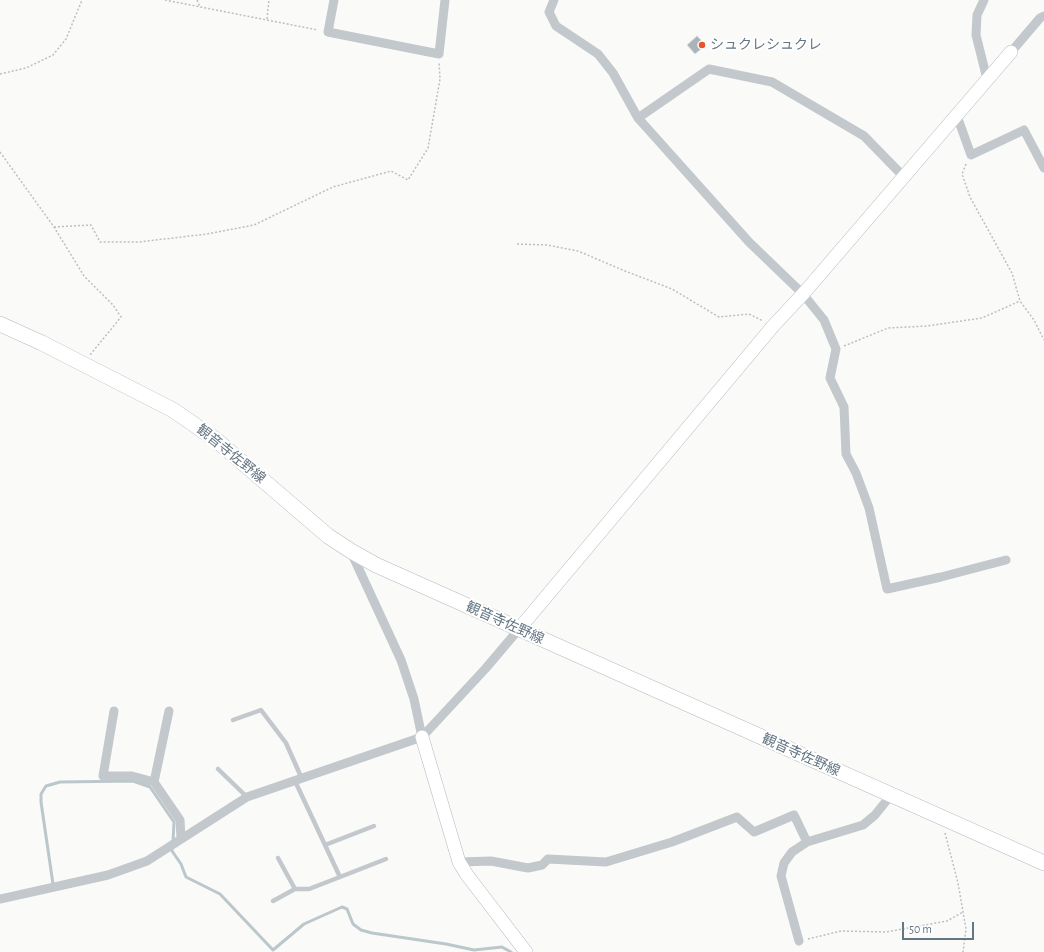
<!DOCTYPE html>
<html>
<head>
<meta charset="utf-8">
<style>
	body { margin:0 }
	#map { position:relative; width:1044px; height:952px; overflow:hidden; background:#fafaf8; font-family:"Alegreya Sans",sans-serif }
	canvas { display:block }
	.scale { position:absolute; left:902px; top:922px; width:72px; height:18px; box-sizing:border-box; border:2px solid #657683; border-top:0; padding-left:5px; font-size:12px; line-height:14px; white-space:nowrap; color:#657683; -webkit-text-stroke:3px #fff; paint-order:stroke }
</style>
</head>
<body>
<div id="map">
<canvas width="1044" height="952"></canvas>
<div class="scale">50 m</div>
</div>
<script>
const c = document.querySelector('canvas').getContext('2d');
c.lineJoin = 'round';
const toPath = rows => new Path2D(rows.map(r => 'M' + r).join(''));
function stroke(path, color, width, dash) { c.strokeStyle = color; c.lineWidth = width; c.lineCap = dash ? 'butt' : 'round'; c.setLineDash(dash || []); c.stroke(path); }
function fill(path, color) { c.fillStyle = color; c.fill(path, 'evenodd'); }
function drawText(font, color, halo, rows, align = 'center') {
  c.font = font + ' "Alegreya Sans","Noto Sans JP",sans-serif'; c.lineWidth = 4; c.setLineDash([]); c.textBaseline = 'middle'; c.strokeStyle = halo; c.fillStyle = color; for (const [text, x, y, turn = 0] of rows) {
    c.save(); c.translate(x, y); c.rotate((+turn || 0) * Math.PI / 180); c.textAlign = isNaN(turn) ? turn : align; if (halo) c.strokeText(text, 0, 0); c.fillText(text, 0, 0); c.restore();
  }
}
stroke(toPath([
	[172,848,172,851,181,864,186,877,220,894,273,950,304,924,342,907,347,909,353,924,361,930,372,933,446,944,474,950,502,947,511,952],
	[53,884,41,802,41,794,46,786,60,782,133,781,150,787,174,822,173,842]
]), '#bbc7cb', 3);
const building = toPath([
	[697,36,706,45,695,54,687,45,697,36]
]);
fill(building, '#aab3b9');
stroke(building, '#dcdcda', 1);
const secondary = toPath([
	[519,629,774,325,803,294,1011,52],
	[422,737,459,862,467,875,526,952]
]);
const primary = toPath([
	[0,324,42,343,173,410,215,439,328,536,351,551,376,565,1044,863]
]);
stroke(secondary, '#b3babf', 14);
stroke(primary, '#b5babe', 16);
stroke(toPath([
	[165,0,318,30],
	[197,0,200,7],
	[267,19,269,0],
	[0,74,26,68,53,55,66,39,82,0],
	[0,152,54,227,84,276,113,305,121,317,90,355],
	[966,164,962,174,970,197,1012,273,1020,301,1034,320,1044,340],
	[54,227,91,225,100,242,139,242,207,234,254,225,333,187,391,171,408,180,428,148,440,79,439,62],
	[517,244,547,245,578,251,625,271,672,289,719,317,749,314,763,321],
	[844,346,888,328,927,326,982,318,1020,301],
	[945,833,958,883,966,929,963,952],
	[808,939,841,931,886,932,947,921,963,912]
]), '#bbbfc2', 1.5, [2, 2]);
stroke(toPath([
	[233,720,261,710,286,743,302,779],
	[218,769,247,797],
	[325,845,374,826],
	[278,858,295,889],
	[340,877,386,859],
	[273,901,295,889,309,889,340,877,295,781]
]), '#c3c8cc', 4.5);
stroke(toPath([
	[334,0,328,32,439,54,445,0],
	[554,0,549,12,556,26,598,54,613,73,638,118,749,242,803,294,824,320,836,349,830,378,844,407,846,454,856,473,869,508,887,589,941,577,1006,560],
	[984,0,977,15,976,35,987,79],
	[1011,52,1040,18,1044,16],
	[957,116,971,155,1024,130,1044,168],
	[638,118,709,69,772,82,864,136,904,177],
	[351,552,401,660,414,699,422,737],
	[114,711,103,776,132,776,154,782,180,820,181,838],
	[154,782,169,711],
	[459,862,491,861,528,868,542,865,548,859,606,862,672,842,737,817,754,832,794,815,807,842],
	[0,899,108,875,147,861,247,797,422,737,486,668,519,629],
	[799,941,781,876,784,863,792,852,807,842,863,825,875,815,891,795]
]), '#c3c8cc', 9);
stroke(secondary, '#fff', 13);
stroke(primary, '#fff', 15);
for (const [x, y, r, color] of [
	[702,45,4,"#e4572e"]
]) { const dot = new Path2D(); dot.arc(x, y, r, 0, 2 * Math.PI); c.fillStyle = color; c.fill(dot); stroke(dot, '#fff', 1.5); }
drawText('14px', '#657683', '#fff', [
	["シュクレシュクレ",710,45]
], 'left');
drawText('14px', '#657683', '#fff', [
	["観音寺佐野線",231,454,39],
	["観音寺佐野線",505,623,24],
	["観音寺佐野線",801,755,24]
]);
</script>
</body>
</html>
